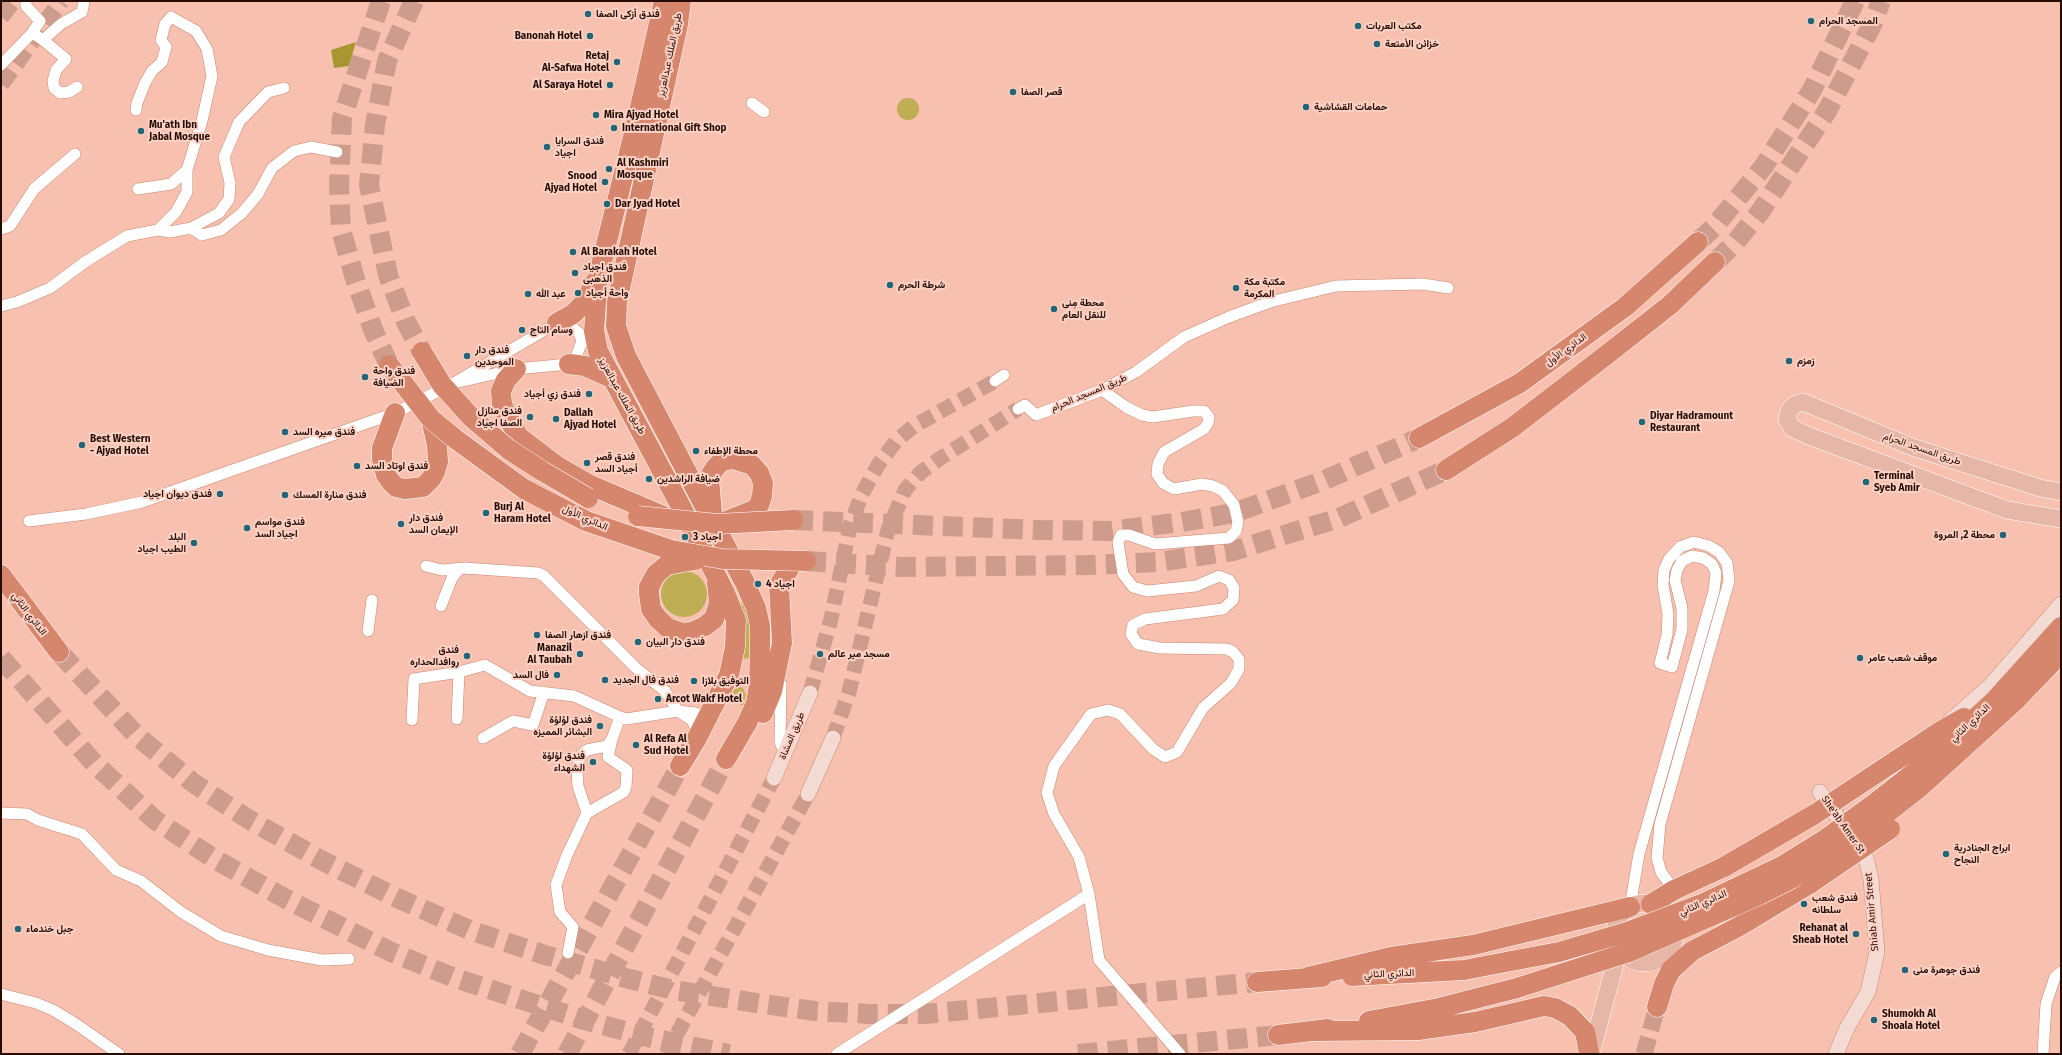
<!DOCTYPE html>
<html>
<head>
<meta charset="utf-8">
<style>
	body { margin:0 }
	#map { position:relative; width:2062px; height:1055px; overflow:hidden; background:#f8c0ae; font-family:"Fira Sans",sans-serif }
	canvas { display:block }
	.frame { position:absolute; inset:0; border:2px solid #240c05; pointer-events:none }
</style>
</head>
<body>
<div id="map">
<canvas width="2062" height="1055"></canvas>
<div class="frame"></div>
</div>
<script>
const c = document.querySelector('canvas').getContext('2d');
c.lineJoin = 'round';
function fill(path, color) { c.fillStyle = color; c.fill(path, 'evenodd'); }
const toPath = rows => new Path2D(rows.map(r => 'M' + r).join(''));
function stroke(path, color, width, dash) { c.strokeStyle = color; c.lineWidth = width; c.lineCap = dash ? 'butt' : 'round'; c.setLineDash(dash || []); c.stroke(path); }
function drawText(font, color, halo, rows, align = 'center') {
  c.font = font + ' "Fira Sans",Vazirmatn,sans-serif'; c.lineWidth = 4; c.setLineDash([]); c.textBaseline = 'middle'; c.strokeStyle = halo; c.fillStyle = color; for (const [text, x, y, turn = 0] of rows) {
    c.save(); c.translate(x, y); c.rotate((+turn || 0) * Math.PI / 180); c.textAlign = isNaN(turn) ? turn : align; if (halo) c.strokeText(text, 0, 0); c.fillText(text, 0, 0); c.restore();
  }
}
fill(toPath([
	'897 109a11 11 0 1 1 22 0a11 11 0 1 1-22 0Z',
	'661 594a23 23 0 1 1 46 0a23 23 0 1 1-46 0Z',
	[741,597,751,629,751,658,740,659,743,629],
	[737,686,743,688,746,695,743,706,735,701,727,700]
]), '#bfae54');
fill(toPath([
	[356,42,349,66,334,68,331,50]
]), '#a89631');
stroke(toPath([
	[810,693,831,619,850,526,862,494,878,465,896,441,914,426,995,381],
	[833,738,849,692,888,530,905,490,920,473,939,459,1018,409],
	[629,1054,774,778],
	[666,1054,808,794]
]), '#ce9c8c', 15, [15, 8]);
stroke(toPath([
	[1,17,13,1],
	[1,84,61,1],
	[1644,1054,1657,1007]
]), '#ce9c8c', 17, [17, 8]);
stroke(toPath([
	[381,1,342,118,339,186,341,230,356,282,374,332,389,365],
	[414,1,387,61,375,125,369,185,388,275,406,322,422,352],
	[1698,242,1714,227,1764,166,1812,90,1855,1],
	[1715,262,1734,244,1760,212,1827,111,1872,25,1881,1],
	[793,520,1040,530,1109,531,1182,522,1234,513,1325,480,1419,438],
	[806,561,901,567,1089,565,1158,562,1233,551,1339,518,1446,470],
	[59,652,136,735,192,782,248,819,321,860,397,898,472,931,545,955,622,977,673,990,763,1004,815,1011,870,1014,925,1014,1257,982],
	[1,658,94,763,155,820,216,860,288,900,389,951,452,977,581,1019,647,1037,729,1054],
	[520,1054,680,766],
	[567,1054,726,759],
	[1078,1054,1278,1035]
]), '#ce9c8c', 20, [20, 10]);
const street = toPath([
	[37,36,43,40,61,24,82,12,84,1],
	[43,40,66,59,56,70,53,81,54,88,60,93,69,92,77,87],
	[1,65,32,33,40,21,26,6,26,1],
	[752,103,764,112],
	[136,110,137,103,145,83,152,71,162,62,166,47,161,40,165,24,171,17,196,31,207,49,212,76,202,121,187,170,171,184,138,189],
	[191,228,202,235,221,230,242,213,258,194,272,168,294,151,311,147,337,152],
	[1,229,10,226,34,189,75,154],
	[158,230,176,212,187,192,187,170],
	[1,306,17,302,50,288,85,262,127,236,158,230,170,232,191,228,219,213,229,199,230,183,224,157,239,122,268,92,284,88],
	[995,381,1004,375],
	[1102,390,1126,407,1142,415,1153,417,1193,411,1204,411,1209,417,1208,423,1204,429,1164,452,1158,464,1157,474,1163,483,1174,489,1202,484,1213,486,1223,491,1234,505,1238,522,1236,531,1229,538,1155,544,1129,535,1121,535,1118,542,1123,574,1133,587,1147,591,1196,586,1219,576,1229,580,1234,588,1233,600,1223,609,1145,619,1133,625,1131,634,1138,644,1160,648,1227,649,1233,652,1239,659,1239,669,1231,683,1203,708,1177,752,1165,757,1153,749,1120,714,1108,710,1091,714,1054,766,1047,793,1054,814,1079,857,1089,894,1099,960,1180,1054],
	[1018,409,1025,405,1036,415,1102,390,1136,372,1184,337,1229,317,1270,302,1336,286,1423,284,1448,288],
	[29,521,86,514,142,502,395,413,454,383,557,323,570,325,579,333,582,341,576,357,569,364,516,369,454,383],
	[426,566,442,570,464,568,538,573,544,576,636,668,665,691,678,711,692,720,696,729,697,737],
	[441,606,452,578,459,569],
	[368,631,372,600],
	[781,684,780,742,782,747,787,750],
	[457,719,459,672],
	[412,720,414,679,459,672,485,665,530,691,574,696,620,717,626,719,678,711,695,713,709,717],
	[483,738,513,721,533,725,544,692],
	[1,813,27,814,38,820,82,834,116,870,141,881,181,912,221,936,268,950,322,960,349,959],
	[587,813,624,792,626,787,627,770,608,757,612,739],
	[1630,907,1639,854,1714,591,1716,573,1712,564,1703,558,1692,556,1682,561,1677,570,1675,580,1682,608,1682,629,1672,667,1660,663,1667,635,1668,614,1663,585,1664,570,1669,559,1680,547,1694,542,1709,546,1719,552,1727,563,1729,581,1660,824,1657,858,1661,872,1674,890],
	[568,953,573,927,560,912,556,885,567,855,587,813,578,786,577,770,580,756,587,750,607,746,612,739,620,717],
	[1,994,36,1003,53,1010,76,1024,119,1054],
	[837,1054,1089,894],
	[2043,1054,2046,1004,2055,977,2061,972]
]);
const secondary = toPath([
	[1949,722,1990,686,2061,604],
	[774,778,810,693],
	[1820,792,1866,858,1871,879,1877,952,1868,992,1847,1028,1836,1054],
	[808,794,833,738]
]);
const primary = toPath([
	[2061,492,2040,488,1912,447,1803,402,1794,405,1789,411,1787,419,1792,428,1809,436,2007,510,2061,519],
	'1615 933a30 30 0 1 1 60 0a30 30 0 1 1-60 0Z',
	[1591,1054,1619,949]
]);
const highway = toPath([
	[664,1,636,125,598,277,594,331,598,351,678,501,725,593,736,620,735,647,729,675,697,738,680,766],
	[681,1,678,24,617,302,616,326,626,356,745,583,756,608,760,626,760,646,759,685,756,703,747,723,726,759],
	[557,323,573,314,585,302,595,282],
	[569,364,585,366,612,378],
	[516,369,506,380,501,391,502,404,508,418,519,437,557,466,588,484,663,516],
	[395,413,382,448,382,459,386,475,391,482,396,487,405,489,423,487,431,479,435,472,438,462,437,445,431,419],
	[1419,438,1520,383,1625,307,1698,242],
	[1446,470,1513,427,1605,356,1670,305,1715,262],
	[712,514,709,478,715,468,722,461,733,459,752,465,759,473,763,483,762,496,759,505,754,510,724,522],
	[1,575,59,652],
	[649,593,651,609,658,619,668,628,682,633,692,632,705,626,714,619,719,603,717,583],
	[763,713,772,691,782,643,779,585,794,561],
	[1895,761,1936,734,1964,718],
	[1875,803,1931,759,1995,700,2061,627],
	[1883,816,1919,788,2016,700,2061,653],
	[1651,904,1674,890,1724,867],
	[1352,976,1464,970,1511,961],
	[1308,977,1391,957,1473,945,1630,907],
	[1257,982,1322,977],
	[1657,1007,1664,984,1671,970,1692,951,1738,927,1811,883],
	[1369,1021,1439,1008,1517,988],
	[1314,1031,1418,1030,1475,1022,1544,1006,1555,1008,1570,1016,1585,1032,1589,1054],
	[1278,1035,1328,1029]
]);
stroke(street, '#c88671', 12);
stroke(secondary, '#c88671', 16);
stroke(primary, '#fff', 18);
stroke(highway, '#fff', 21);
stroke(street, '#fff', 11);
stroke(secondary, '#f3dbd3', 15);
stroke(primary, '#e6b6a7', 17);
stroke(highway, '#d6866c', 20);
const highwayBridge = toPath([
	[422,352,442,385,472,418,508,449,542,471,588,498],
	[389,365,431,419,454,438,524,489,586,521,671,550,723,559,806,561],
	[638,516,717,524,793,520],
	[649,593,649,587,656,574,667,565,695,560],
	[1724,867,1815,814,1895,761],
	[1811,883,1890,829],
	[1511,961,1559,952,1627,932,1704,903,1782,866,1824,840,1875,803],
	[1517,988,1629,952,1759,895,1791,879,1822,859,1883,816]
]);
stroke(highwayBridge, '#fff', 21, []);
stroke(highwayBridge, '#d6866c', 20);
for (const [x, y, r, color] of [
	[588,14,4,"#216577"],
	[1811,21,4,"#216577"],
	[1358,26,4,"#216577"],
	[590,36,4,"#216577"],
	[1377,44,4,"#216577"],
	[617,62,4,"#216577"],
	[610,85,4,"#216577"],
	[1013,92,4,"#216577"],
	[1306,107,4,"#216577"],
	[596,115,4,"#216577"],
	[614,128,4,"#216577"],
	[141,131,4,"#216577"],
	[547,147,4,"#216577"],
	[609,169,4,"#216577"],
	[605,182,4,"#216577"],
	[607,204,4,"#216577"],
	[573,252,4,"#216577"],
	[575,273,4,"#216577"],
	[890,285,4,"#216577"],
	[1236,288,4,"#216577"],
	[578,293,4,"#216577"],
	[528,294,4,"#216577"],
	[1054,309,4,"#216577"],
	[522,330,4,"#216577"],
	[467,356,4,"#216577"],
	[1789,361,4,"#216577"],
	[365,377,4,"#216577"],
	[589,394,4,"#216577"],
	[530,417,4,"#216577"],
	[556,419,4,"#216577"],
	[1642,422,4,"#216577"],
	[285,432,4,"#216577"],
	[82,445,4,"#216577"],
	[696,451,4,"#216577"],
	[587,463,4,"#216577"],
	[357,466,4,"#216577"],
	[649,479,4,"#216577"],
	[1866,482,4,"#216577"],
	[220,494,4,"#216577"],
	[285,495,4,"#216577"],
	[486,513,4,"#216577"],
	[401,524,4,"#216577"],
	[247,528,4,"#216577"],
	[2003,535,4,"#216577"],
	[685,537,4,"#216577"],
	[194,543,4,"#216577"],
	[758,584,4,"#216577"],
	[537,635,4,"#216577"],
	[638,642,4,"#216577"],
	[580,654,4,"#216577"],
	[820,654,4,"#216577"],
	[467,656,4,"#216577"],
	[1860,658,4,"#216577"],
	[557,675,4,"#216577"],
	[605,680,4,"#216577"],
	[694,681,4,"#216577"],
	[658,699,4,"#216577"],
	[600,726,4,"#216577"],
	[636,745,4,"#216577"],
	[593,762,4,"#216577"],
	[1946,854,4,"#216577"],
	[1804,904,4,"#216577"],
	[18,929,4,"#216577"],
	[1856,934,4,"#216577"],
	[1905,970,4,"#216577"],
	[1874,1020,4,"#216577"]
]) { const dot = new Path2D(); dot.arc(x, y, r, 0, 2 * Math.PI); c.fillStyle = color; c.fill(dot); stroke(dot, '#fcd1c3', 1.5); }
drawText('bold 10px', '#240c05', '#fcd1c3', [
	["فندق أزكى الصفا",596,14],
	["المسجد الحرام",1819,21],
	["مكتب العربات",1366,26],
	["Banonah Hotel",582,36,"right"],
	["خزائن الأمتعة",1385,44],
	["Retaj",609,56,"right"],
	["Al-Safwa Hotel",609,68,"right"],
	["Al Saraya Hotel",602,85,"right"],
	["قصر الصفا",1021,92],
	["حمامات القشاشية",1314,107],
	["Mira Ajyad Hotel",604,115],
	["Mu'ath Ibn",149,125],
	["Jabal Mosque",149,137],
	["International Gift Shop",622,128],
	["فندق السرايا",555,141],
	["اجياد",555,153],
	["Al Kashmiri",617,163],
	["Mosque",617,175],
	["Snood",597,176,"right"],
	["Ajyad Hotel",597,188,"right"],
	["Dar Jyad Hotel",615,204],
	["Al Barakah Hotel",581,252],
	["فندق اجیاد",583,267],
	["الذهبی",583,279],
	["مكتبة مكة",1244,282],
	["المكرمة",1244,294],
	["شرطة الحرم",898,285],
	["واحة أجياد",586,293],
	["عبد الله",536,294],
	["محطة مِنى",1062,303],
	["للنقل العام",1062,315],
	["وسام التاج",530,330],
	["فندق دار",475,350],
	["الموحدین",475,362],
	["زمزم",1797,361],
	["فندق واحة",373,371],
	["الضيافة",373,383],
	["فندق زي أجياد",581,394,"right"],
	["فندق منازل",522,411,"right"],
	["الصفا اجیاد",522,423,"right"],
	["Dallah",564,413],
	["Ajyad Hotel",564,425],
	["Diyar Hadramount",1650,416],
	["Restaurant",1650,428],
	["فندق ميره السد",293,432],
	["Best Western",90,439],
	["- Ajyad Hotel",90,451],
	["محطة الإطفاء",704,451],
	["فندق قصر",595,457],
	["أجياد السد",595,469],
	["فندق اوتاد السد",365,466],
	["Terminal",1874,476],
	["Syeb Amir",1874,488],
	["ضيافة الراشدين",657,479],
	["فندق ديوان اجياد",212,494,"right"],
	["فندق منارة المسك",293,495],
	["Burj Al",494,507],
	["Haram Hotel",494,519],
	["فندق دار",409,518],
	["الإيمان السد",409,530],
	["فندق مواسم",255,522],
	["اجياد السد",255,534],
	["محطة 2, المروة",1995,535,"right"],
	["البلد",186,537,"right"],
	["الطيب اجياد",186,549,"right"],
	["اجياد 3",693,537],
	["اجياد 4",766,584],
	["فندق ازهار الصفا",545,635],
	["فندق دار البيان",646,642],
	["Manazil",572,648,"right"],
	["Al Taubah",572,660,"right"],
	["فندق",459,650,"right"],
	["روافدالحدارہ",459,662,"right"],
	["مسجد مير عالم",828,654],
	["موقف شعب عامر",1868,658],
	["فال السد",549,675,"right"],
	["فندق فال الجديد",613,680],
	["التوفيق بلازا",702,681],
	["Arcot Wakf Hotel",666,699],
	["فندق لؤلؤة",592,720,"right"],
	["البشائر المميزه",592,732,"right"],
	["Al Refa Al",644,739],
	["Sud Hotel",644,751],
	["فندق لؤلؤة",585,756,"right"],
	["الشهداء",585,768,"right"],
	["ابراج الجنادرية",1954,848],
	["النجاح",1954,860],
	["فندق شعب",1812,898],
	["سلطانه",1812,910],
	["Rehanat al",1848,928,"right"],
	["Sheab Hotel",1848,940,"right"],
	["جبل خندماء",26,929],
	["فندق جوهرة منى",1913,970],
	["Shumokh Al",1882,1014],
	["Shoala Hotel",1882,1026]
], 'left');
drawText('10px', '#240c05', '#fcd1c3', [
	["طريق الملك عبدالعزيز",670,55,-78],
	["الدائري الأول",1566,350,-36],
	["طريق المسجد الحرام",1089,393,-23],
	["طريق الملك عبدالعزيز",622,396,61],
	["طريق المسجد الحرام",1922,449,19],
	["الدائري الأول",585,518,24],
	["الدائري الثاني",29,614,53],
	["الدائري الثاني",1970,723,-43],
	["طريق المشاة",792,736,-67],
	["She'ab Amer St",1843,825,55],
	["الدائري الثاني",1703,903,-23],
	["Shiab Amir Street",1872,912,-95],
	["الدائري الثاني",1389,974,-2]
]);
</script>
</body>
</html>
